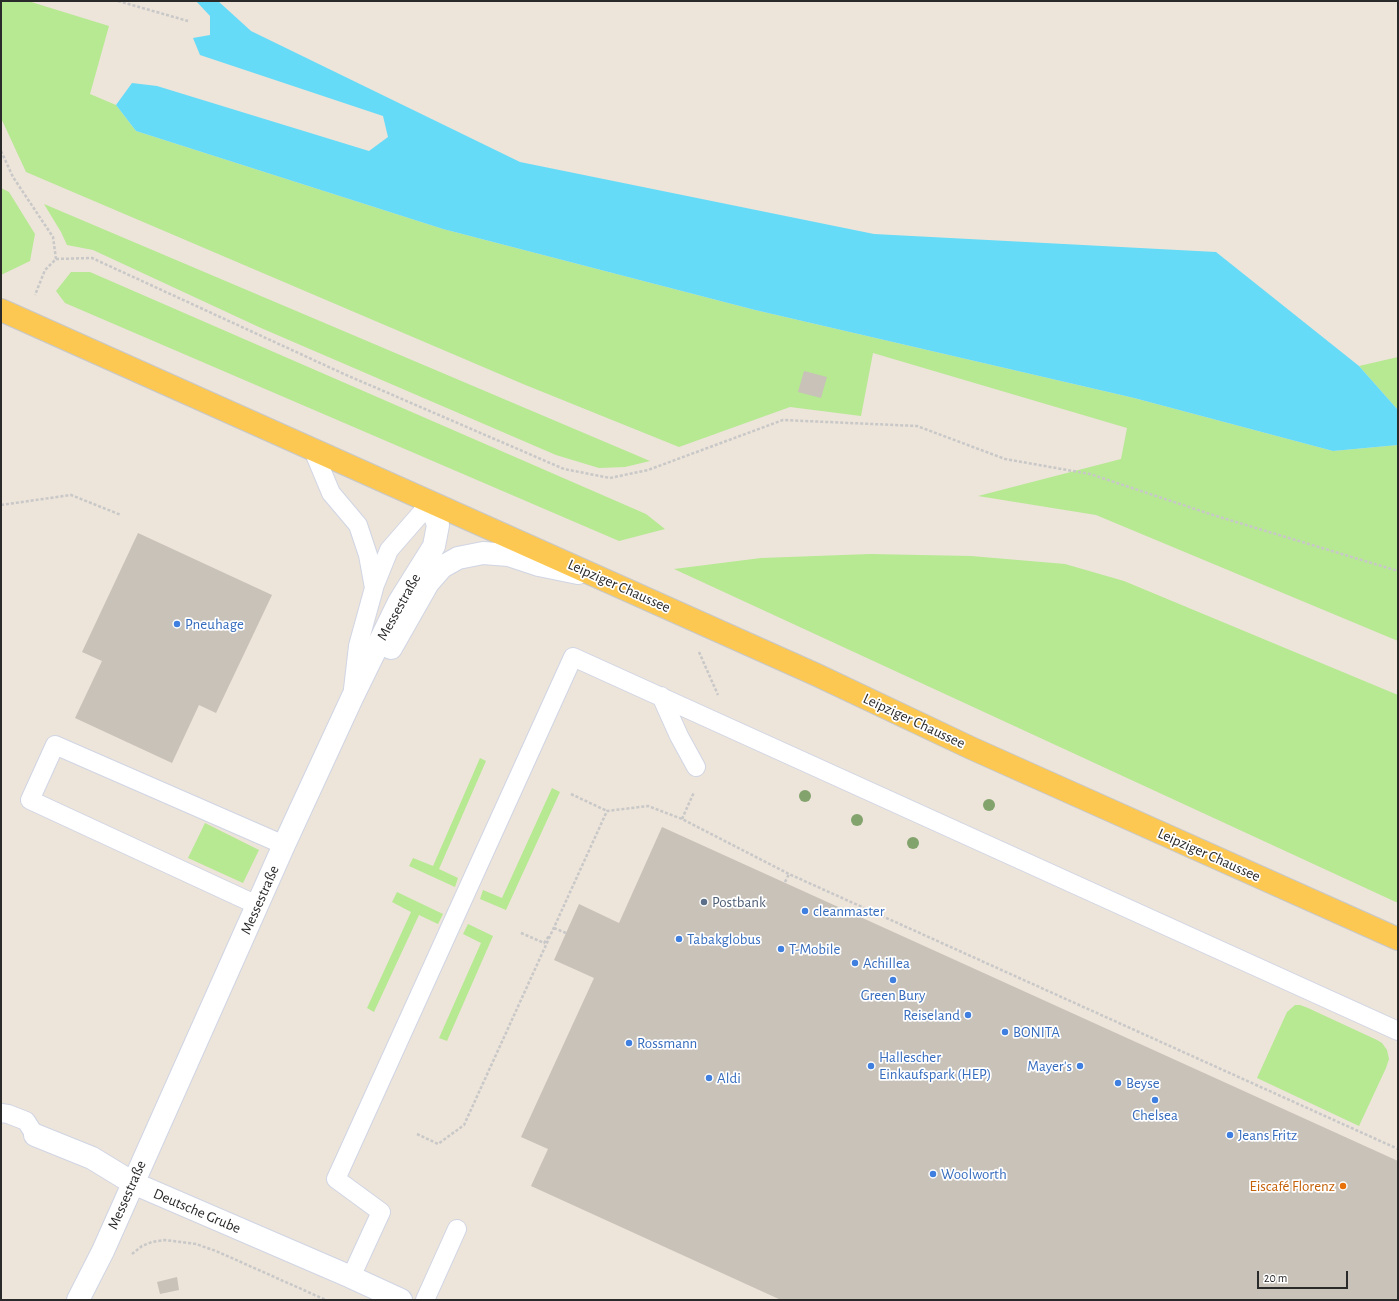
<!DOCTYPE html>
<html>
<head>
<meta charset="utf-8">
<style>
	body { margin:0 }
	#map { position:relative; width:1399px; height:1301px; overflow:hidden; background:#ede4da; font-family:"Alegreya Sans",sans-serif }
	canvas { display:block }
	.frame { position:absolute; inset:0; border:2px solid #2a2a2a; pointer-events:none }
	.scale { position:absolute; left:1257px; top:1271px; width:91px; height:18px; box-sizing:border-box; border:2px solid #2a2a2a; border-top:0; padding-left:5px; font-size:12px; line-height:14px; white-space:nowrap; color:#2a2a2a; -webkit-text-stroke:3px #fff; paint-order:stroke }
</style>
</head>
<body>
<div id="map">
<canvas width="1399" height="1301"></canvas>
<div class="frame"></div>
<div class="scale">20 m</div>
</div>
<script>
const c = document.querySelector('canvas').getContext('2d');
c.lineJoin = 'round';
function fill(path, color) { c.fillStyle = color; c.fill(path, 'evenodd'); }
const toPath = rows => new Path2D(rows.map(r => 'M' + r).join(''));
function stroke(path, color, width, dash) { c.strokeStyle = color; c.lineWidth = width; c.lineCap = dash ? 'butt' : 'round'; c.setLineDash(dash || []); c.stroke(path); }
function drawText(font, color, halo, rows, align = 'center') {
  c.font = font + ' "Alegreya Sans",sans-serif'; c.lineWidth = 3.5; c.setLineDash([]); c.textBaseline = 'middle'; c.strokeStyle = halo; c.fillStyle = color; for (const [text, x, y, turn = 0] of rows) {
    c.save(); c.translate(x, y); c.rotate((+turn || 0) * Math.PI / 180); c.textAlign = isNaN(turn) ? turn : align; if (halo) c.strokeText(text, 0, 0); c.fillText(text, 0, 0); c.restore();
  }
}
fill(toPath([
	[1,1,28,1,109,26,90,94,116,105,136,131,443,229,755,310,1134,398,1333,451,1398,445,1398,641,1096,515,978,496,1121,459,1127,428,873,353,861,416,790,407,679,447,523,384,26,172,1,118],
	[1,188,9,192,35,234,30,261,1,275],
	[44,204,650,461,625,467,599,468,556,455,261,328,93,250,67,245,61,232],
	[71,272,90,272,646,514,665,529,619,541,65,303,56,291],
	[1398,357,1398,410,1359,366],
	[870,554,971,556,1065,564,1124,581,1398,695,1398,903,674,569,761,558],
	[480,758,486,761,439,869,458,878,455,887,409,866,413,858,433,866],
	[552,788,560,792,506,910,480,899,483,890,502,898],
	[205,823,259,850,243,883,188,858],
	[397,892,443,914,438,924,419,915,374,1012,367,1008,411,912,392,902],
	[468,924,493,936,447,1041,439,1038,481,943,463,934],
	[1295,1005,1300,1005,1308,1008,1377,1040,1382,1043,1387,1050,1389,1059,1386,1068,1359,1126,1257,1078,1287,1012]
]), '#b6e992');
fill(toPath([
	[196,1,218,1,251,31,520,162,874,234,1216,252,1359,366,1398,410,1398,445,1333,451,1134,398,755,310,443,229,136,131,116,105,132,83,157,86,369,151,388,137,383,116,200,55,193,38,210,35,210,16]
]), '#65dbf8');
fill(toPath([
	[804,371,827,377,821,398,798,392],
	[138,533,272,595,216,713,199,705,172,763,75,718,102,661,82,652],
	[662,827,1398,1161,1398,1300,781,1300,531,1186,548,1149,521,1137,594,978,554,960,579,904,619,923],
	[177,1277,179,1290,160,1294,157,1282]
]), '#c8c2b9');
const service = toPath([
	[313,450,331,493,358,525,368,555,374,588,358,646,353,689],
	[374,587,389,550,430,503],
	[661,696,679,736,696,767],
	[257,905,30,800,55,745,284,845],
	[1,1113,8,1114,26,1121,35,1135],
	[351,1277,381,1212,336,1179,573,657,1398,1031],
	[425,1300,457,1229]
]);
const minor = toPath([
	[391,648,428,583,442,567,458,558,483,553,509,555,539,565,578,573],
	[35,1135,92,1158,133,1183,351,1277,401,1300],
	[78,1300,103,1251,284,845,352,698,399,602,434,546,438,525,430,503]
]);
const primary = toPath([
	[1,310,817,675,971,748,1398,939]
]);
stroke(service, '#d0d5e4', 20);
stroke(minor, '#d0d5e4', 24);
stroke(primary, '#c8c8c8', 24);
stroke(toPath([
	[118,1,188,21],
	[1,151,13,177,53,237,56,259,45,270,35,295],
	[56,259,92,258,344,374,564,469,610,478,648,470,783,420,917,426,1005,459,1090,474,1213,515,1398,571],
	[1,505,71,495,121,515],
	[699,652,718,695],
	[571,794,607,811],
	[682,819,694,792],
	[785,882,789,874],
	[554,928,566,933],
	[521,933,544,943,549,936],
	[417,1134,438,1144,464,1125,607,811,648,806,682,819,789,874,1398,1149],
	[132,1254,142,1246,152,1242,165,1240,196,1244,216,1251,326,1300]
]), '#c8c8c8', 2.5, [3, 2]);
stroke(service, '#fff', 18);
stroke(minor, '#fff', 22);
stroke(primary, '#fcc851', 22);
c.fillStyle = '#83a36d';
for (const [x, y] of [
	[805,796],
	[989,805],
	[857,820],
	[913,843]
]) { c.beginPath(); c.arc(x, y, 6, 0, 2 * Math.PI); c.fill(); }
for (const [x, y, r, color] of [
	[177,624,4,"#3f7fe0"],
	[704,902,4,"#5c6f8a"],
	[805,911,4,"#3f7fe0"],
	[679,939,4,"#3f7fe0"],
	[781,949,4,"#3f7fe0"],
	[855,963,4,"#3f7fe0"],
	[893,980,4,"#3f7fe0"],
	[968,1015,4,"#3f7fe0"],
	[1005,1032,4,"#3f7fe0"],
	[629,1043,4,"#3f7fe0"],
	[871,1066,4,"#3f7fe0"],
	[1080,1066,4,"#3f7fe0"],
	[709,1078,4,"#3f7fe0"],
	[1118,1083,4,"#3f7fe0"],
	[1155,1100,4,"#3f7fe0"],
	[1230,1135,4,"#3f7fe0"],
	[933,1174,4,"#3f7fe0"],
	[1343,1186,4,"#e8710a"]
]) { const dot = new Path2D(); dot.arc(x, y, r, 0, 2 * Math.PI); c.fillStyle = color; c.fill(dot); stroke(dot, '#fff', 1.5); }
drawText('15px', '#2a2a2a', '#fff', [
	["Leipziger Chaussee",619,586,24],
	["Messestraße",399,607,-61],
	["Leipziger Chaussee",914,721,25],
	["Leipziger Chaussee",1209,855,24],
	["Messestraße",260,900,-66],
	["Messestraße",127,1195,-66],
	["Deutsche Grube",197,1211,23]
]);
drawText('15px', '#366cbe', '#fff', [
	["Pneuhage",185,624],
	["cleanmaster",813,911],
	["Tabakglobus",687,939],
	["T-Mobile",789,949],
	["Achillea",863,963],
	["Green Bury",893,995,"center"],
	["Reiseland",960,1015,"right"],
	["BONITA",1013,1032],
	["Rossmann",637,1043],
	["Hallescher",879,1057],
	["Einkaufspark (HEP)",879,1074],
	["Mayer's",1072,1066,"right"],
	["Aldi",717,1078],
	["Beyse",1126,1083],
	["Chelsea",1155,1115,"center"],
	["Jeans Fritz",1238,1135],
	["Woolworth",941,1174]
], 'left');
drawText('15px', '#4e5e75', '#fff', [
	["Postbank",712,902]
], 'left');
drawText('15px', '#c56008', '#fff', [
	["Eiscafé Florenz",1335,1186]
], 'right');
</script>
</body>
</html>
